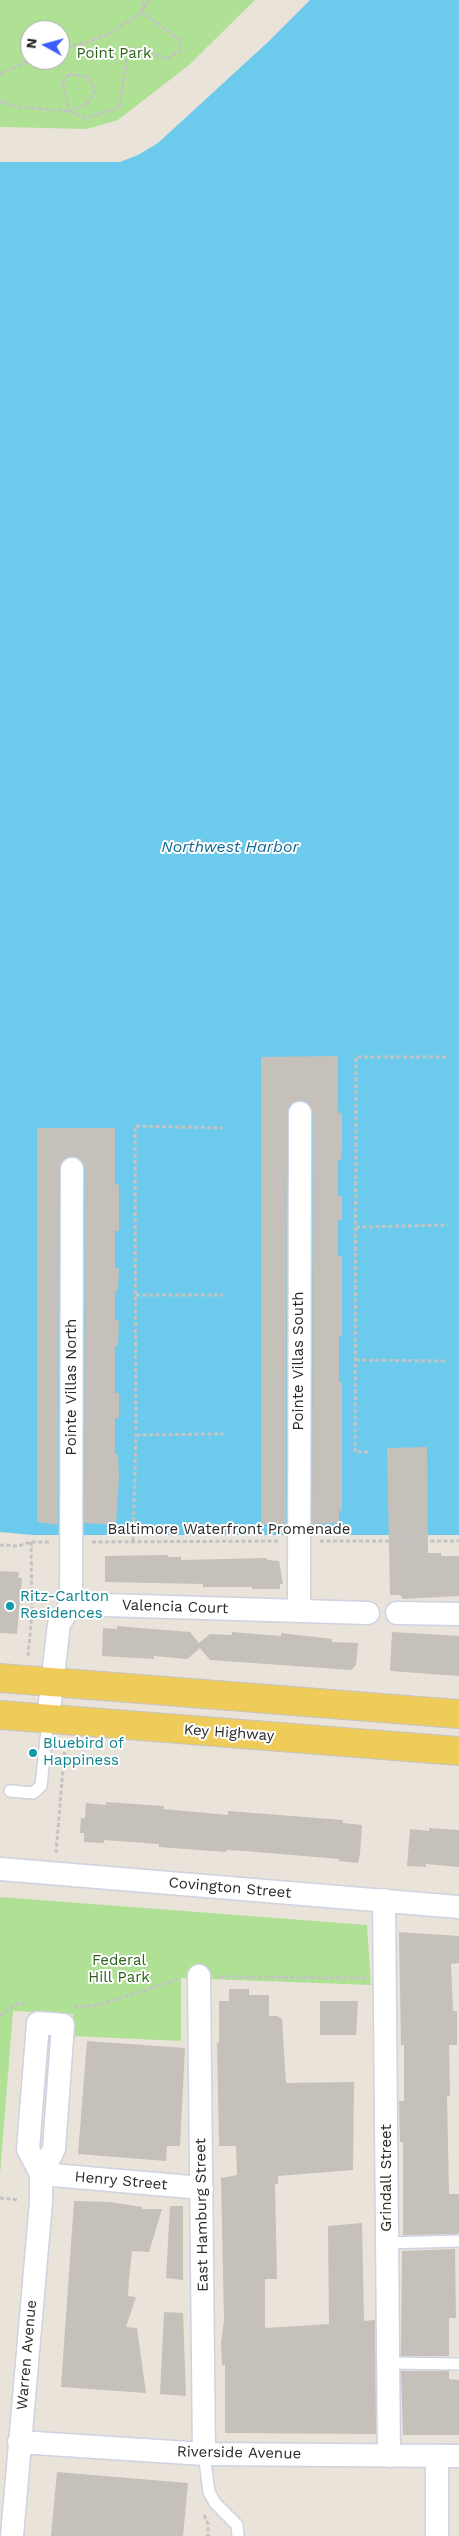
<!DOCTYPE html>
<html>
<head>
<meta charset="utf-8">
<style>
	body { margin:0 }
	#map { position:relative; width:459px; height:2536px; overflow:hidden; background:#eae3d9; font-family:"Work Sans",sans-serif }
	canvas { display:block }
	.north { position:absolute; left:20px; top:20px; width:50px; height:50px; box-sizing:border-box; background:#fff; border:1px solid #a9a9a9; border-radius:50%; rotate:277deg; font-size:14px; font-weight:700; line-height:20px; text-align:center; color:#282828 }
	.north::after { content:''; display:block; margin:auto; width:18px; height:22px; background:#395df8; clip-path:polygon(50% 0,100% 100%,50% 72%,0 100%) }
</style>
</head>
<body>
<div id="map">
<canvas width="459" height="2536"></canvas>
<div class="north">N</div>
</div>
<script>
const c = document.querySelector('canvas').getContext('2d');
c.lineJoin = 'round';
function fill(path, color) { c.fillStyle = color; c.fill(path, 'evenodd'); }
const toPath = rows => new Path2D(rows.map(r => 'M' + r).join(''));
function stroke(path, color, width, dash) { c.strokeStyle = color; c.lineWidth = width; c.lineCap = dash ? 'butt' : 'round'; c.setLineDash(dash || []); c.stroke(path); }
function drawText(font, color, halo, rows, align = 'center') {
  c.font = font + ' "Work Sans",sans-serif'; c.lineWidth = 4; c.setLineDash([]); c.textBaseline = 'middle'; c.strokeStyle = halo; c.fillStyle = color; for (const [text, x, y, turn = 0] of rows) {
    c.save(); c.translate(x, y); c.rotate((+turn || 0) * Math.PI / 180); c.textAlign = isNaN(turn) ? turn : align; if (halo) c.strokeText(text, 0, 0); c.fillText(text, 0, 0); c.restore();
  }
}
fill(toPath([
	[0,0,255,0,189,65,118,120,87,129,0,127],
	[30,30,60,30,60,60,30,60],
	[0,1897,367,1925,371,1985,181,1978,181,2041,72,2036,73,2014,13,2011,0,2175]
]), '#afe195');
fill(toPath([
	[310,0,459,0,459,1535,33,1535,0,1532,0,162,120,162,138,155,158,143,268,42]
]), '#6ccbed');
fill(toPath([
	[338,1056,338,1110,339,1113,342,1113,342,1146,341,1160,338,1160,338,1196,342,1196,342,1220,338,1220,338,1256,342,1256,342,1336,339,1336,339,1382,342,1382,342,1511,339,1511,339,1523,312,1524,313,1113,307,1102,300,1100,289,1106,287,1113,286,1525,261,1524,261,1057],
	[37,1128,115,1128,115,1184,119,1185,119,1231,115,1231,115,1268,119,1268,118,1291,115,1291,115,1320,119,1321,118,1346,115,1346,115,1393,119,1393,119,1418,115,1418,115,1454,118,1454,119,1478,116,1525,84,1523,85,1169,83,1162,73,1156,65,1158,59,1169,58,1525,37,1522],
	[427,1447,428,1553,441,1553,441,1556,459,1556,459,1596,403,1599,400,1595,390,1595,387,1448],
	[168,1555,168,1557,181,1557,181,1560,267,1558,267,1560,279,1561,283,1584,280,1584,280,1589,252,1589,252,1587,203,1587,203,1584,105,1582,105,1556],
	[0,1571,19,1572,18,1578,22,1578,17,1634,0,1633],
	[117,1626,190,1632,199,1643,210,1634,232,1635,232,1632,281,1636,281,1633,332,1639,332,1642,358,1643,356,1665,351,1670,210,1660,200,1648,187,1659,154,1656,154,1659,102,1656,103,1628,117,1629],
	[392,1632,459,1636,459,1676,390,1671],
	[106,1802,164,1806,163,1809,228,1815,228,1811,343,1820,343,1823,362,1825,360,1854,358,1863,339,1861,339,1859,245,1851,227,1850,226,1852,159,1847,159,1844,104,1840,104,1843,84,1842,84,1833,80,1833,81,1818,85,1818,86,1803,106,1805],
	[429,1828,459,1830,459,1867,426,1864,426,1867,407,1866,410,1829,429,1831],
	[399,1932,459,1936,459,1963,451,1964,453,2011,457,2011,457,2045,449,2045,450,2096,447,2096,449,2194,459,2194,459,2233,455,2234,403,2235,403,2142,400,2142,399,2101,404,2101,404,2045,401,2045],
	[229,1989,249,1989,249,1995,269,1995,269,2016,277,2016,282,2019,286,2083,354,2082,353,2170,278,2176,278,2184,275,2184,277,2279,265,2279,265,2328,329,2324,328,2226,362,2223,364,2321,375,2320,376,2434,225,2433,225,2365,222,2365,221,2344,224,2320,221,2178,237,2175,236,2146,219,2146,217,2043,219,2043,219,2001,229,2001],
	[320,2001,358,2001,356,2035,320,2035],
	[87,2041,185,2048,180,2146,167,2146,166,2161,78,2154],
	[74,2201,110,2202,142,2207,142,2209,162,2209,149,2252,132,2251,129,2279,128,2296,136,2297,126,2327,137,2328,146,2393,61,2387],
	[170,2206,183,2206,183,2280,166,2278],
	[455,2249,456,2318,449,2318,449,2356,401,2356,402,2251],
	[164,2312,183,2313,186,2396,160,2394],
	[401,2371,449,2371,449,2379,459,2380,459,2435,403,2435],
	[57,2472,188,2483,183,2536,51,2536]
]), '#c5c0b9');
const lane = toPath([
	[10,1791,33,1793,41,1786,48,1719],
	[387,2243,459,2241],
	[388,2363,459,2364],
	[204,2454,209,2492,215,2503,237,2525,238,2536]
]);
const street = toPath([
	[71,1604,72,1169],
	[299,1610,300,1113],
	[397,1613,459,1614],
	[48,1719,59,1624,71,1604,368,1613],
	[0,1869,459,1907],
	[384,1900,389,2456],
	[199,1976,204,2454],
	[41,2174,202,2188],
	[19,2442,204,2454,459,2456],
	[437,2456,437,2536],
	[12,2536,41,2202,41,2174,28,2149,38,2023,63,2025,54,2149,41,2174]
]);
const primary = toPath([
	[0,1678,459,1714],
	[0,1715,459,1751]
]);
stroke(lane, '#ced2e1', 14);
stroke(street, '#ced2e1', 25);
stroke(primary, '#c3c3c3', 30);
stroke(toPath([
	[60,48,85,43,109,34,142,12,143,0],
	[0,74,30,60],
	[70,74,88,77,95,90,86,105,70,111,62,83,70,74],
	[0,101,18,107,70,111,85,118,119,108,127,58,132,49,140,49,167,59,181,50,180,40,142,12,149,0],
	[356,1227,448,1225],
	[136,1295,223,1295],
	[356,1360,447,1361],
	[136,1435,224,1434],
	[368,1452,355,1452,356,1057,447,1057],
	[133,1541,136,1435,135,1126,223,1128],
	[320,1541,459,1541],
	[92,1542,279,1541],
	[0,1545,18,1546,31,1542,51,1542],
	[28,1656,32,1614,31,1542],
	[56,1853,65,1745],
	[219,1977,365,1978],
	[74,2007,99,2005,179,1979],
	[0,2016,18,2003,28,2004],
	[0,2198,19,2200],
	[204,2515,208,2524,208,2536]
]), '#c3c3c3', 3, [4, 2.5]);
stroke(lane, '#fff', 11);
stroke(street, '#fff', 22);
stroke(primary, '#efcb5a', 28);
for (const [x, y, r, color] of [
	[10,1606,5,"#0f9aa8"],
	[33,1753,5,"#0f9aa8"]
]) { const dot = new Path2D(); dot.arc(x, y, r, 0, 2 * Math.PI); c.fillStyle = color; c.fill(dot); stroke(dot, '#fff', 2); }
drawText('15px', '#29631a', '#fff', [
	["Point Park",114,54],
	["Federal",119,1961],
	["Hill Park",119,1978]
]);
drawText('15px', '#282828', '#fff', [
	["Pointe Villas South",299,1361,-90],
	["Pointe Villas North",72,1387,-90],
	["Baltimore Waterfront Promenade",229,1530],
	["Valencia Court",175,1607,2],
	["Key Highway",229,1733,4],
	["Covington Street",230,1888,5],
	["Grindall Street",387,2178,-90],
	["Henry Street",121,2181,5],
	["East Hamburg Street",202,2215,-91],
	["Warren Avenue",27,2355,-85],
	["Riverside Avenue",239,2453,1]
]);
drawText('15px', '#0d838f', '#fff', [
	["Ritz-Carlton",20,1597],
	["Residences",20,1614],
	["Bluebird of",43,1744],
	["Happiness",43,1761]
], 'left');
drawText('italic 16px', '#0e6795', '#fff', [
	["Northwest Harbor",230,847]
]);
</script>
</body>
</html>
